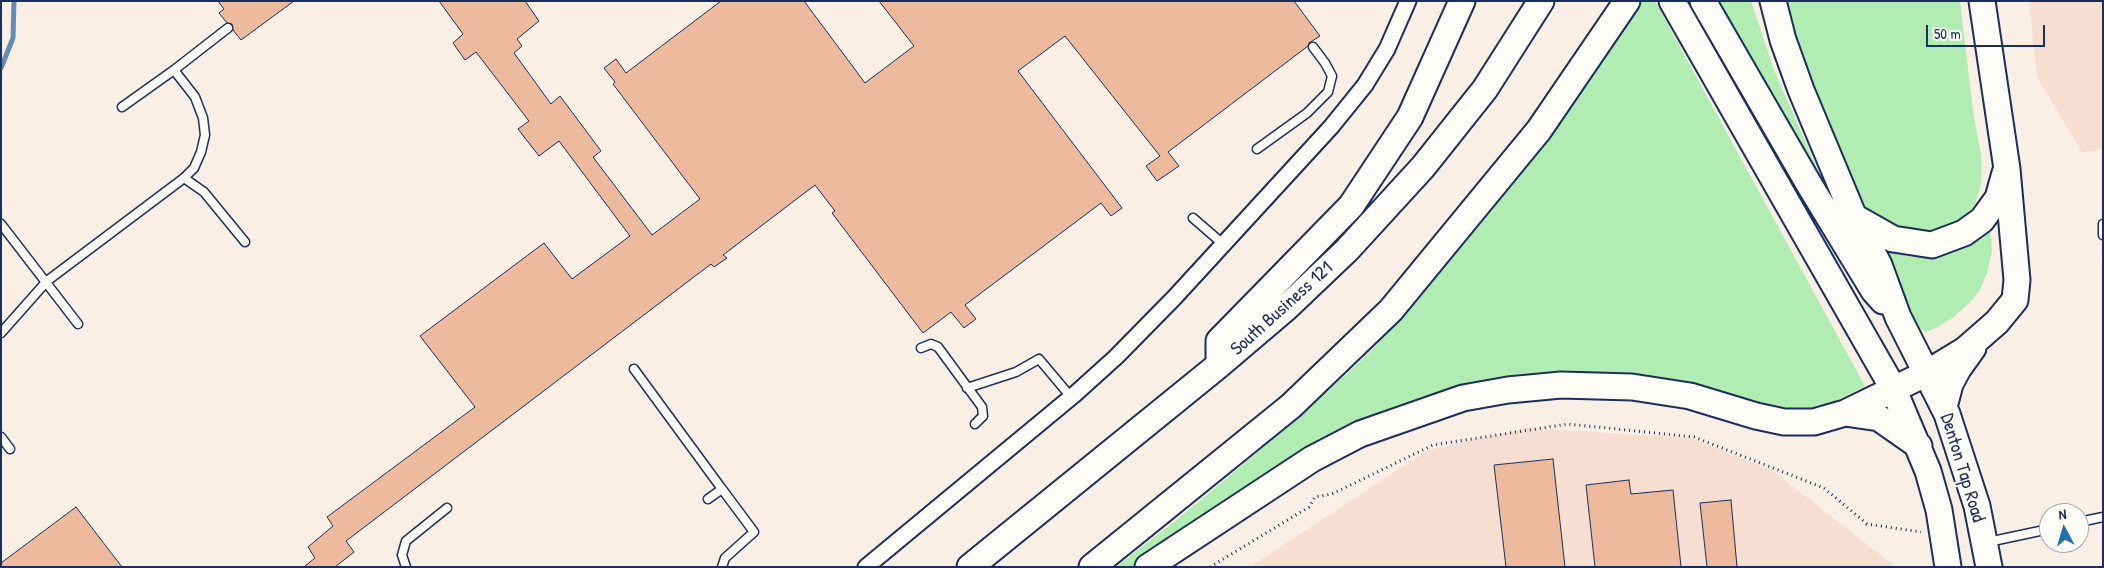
<!DOCTYPE html>
<html>
<head>
<meta charset="utf-8">
<style>
	body { margin:0 }
	#map { position:relative; width:2104px; height:568px; overflow:hidden; background:#faefe5; font-family:"Patrick Hand",sans-serif }
	canvas { display:block }
	.frame { position:absolute; inset:0; border:2px solid #1b2f5e; pointer-events:none }
	.north { position:absolute; left:2039px; top:503px; width:50px; height:50px; box-sizing:border-box; background:#fdfcf7; border:1px solid #a3aaba; border-radius:50%; rotate:354deg; font-size:14px; font-weight:700; line-height:20px; text-align:center; color:#1b2f5e }
	.north::after { content:''; display:block; margin:auto; width:18px; height:22px; background:#1f6fb2; clip-path:polygon(50% 0,100% 100%,50% 72%,0 100%) }
	.scale { position:absolute; left:1926px; top:25px; width:119px; height:22px; box-sizing:border-box; border:2px solid #1b2f5e; border-top:0; padding-left:6px; font-size:15px; line-height:18px; white-space:nowrap; color:#1b2f5e; -webkit-text-stroke:4px #fdfcf7; paint-order:stroke }
</style>
</head>
<body>
<div id="map">
<canvas width="2104" height="568"></canvas>
<div class="frame"></div>
<div class="north">N</div>
<div class="scale">50 m</div>
</div>
<script>
const c = document.querySelector('canvas').getContext('2d');
c.lineJoin = 'round';
function fill(path, color) { c.fillStyle = color; c.fill(path, 'evenodd'); }
const toPath = rows => new Path2D(rows.map(r => 'M' + r).join(''));
function stroke(path, color, width, dash) { c.strokeStyle = color; c.lineWidth = width; c.lineCap = dash ? 'butt' : 'round'; c.setLineDash(dash || []); c.stroke(path); }
function drawText(font, color, halo, rows, align = 'center') {
  c.font = font + ' "Patrick Hand",sans-serif'; c.lineWidth = 4; c.setLineDash([]); c.textBaseline = 'middle'; c.strokeStyle = halo; c.fillStyle = color; for (const [text, x, y, turn = 0] of rows) {
    c.save(); c.translate(x, y); c.rotate((+turn || 0) * Math.PI / 180); c.textAlign = isNaN(turn) ? turn : align; if (halo) c.strokeText(text, 0, 0); c.fillText(text, 0, 0); c.restore();
  }
}
fill(toPath([
	[2029,1,2103,1,2103,150,2082,152,2037,77],
	[1527,428,1691,438,1773,471,1892,564,1893,567,1250,567,1428,450]
]), '#f6dfd0');
fill(toPath([
	[1643,1,1655,1,1865,386,1818,410,1794,413,1701,392,1454,395,1141,567,1116,567,1179,518,1303,414,1369,353,1450,261,1540,151],
	[1710,1,1751,1,1774,70,1837,214],
	[1781,1,1960,1,1973,111,1981,155,1981,185,1975,203,1964,219,1932,235,1904,234,1870,215,1851,180,1792,41],
	[1990,227,1992,250,1988,270,1980,290,1970,302,1955,316,1938,327,1926,332,1919,328,1885,255,1890,252,1912,257,1937,255]
]), '#b1edb2');
stroke(toPath([
	[1,68,13,38,14,1]
]), '#648cb7', 5);
const building = toPath([
	[218,1,294,1,241,40,233,30,232,24,227,23,219,13,224,9,218,1],
	[439,1,525,1,539,21,517,39,522,46,514,53,551,104,560,96,601,151,593,157,652,235,700,199,613,84,615,82,604,68,616,59,626,73,721,1,804,1,865,83,914,46,879,1,1294,1,1320,36,1309,43,1308,46,1168,152,1179,166,1157,181,1146,166,1160,156,1065,36,1018,71,1122,208,1111,216,1101,203,965,305,976,319,964,328,951,312,923,333,832,213,835,211,815,185,723,255,727,258,714,267,711,264,346,541,354,552,335,567,304,567,315,558,308,547,333,526,327,517,475,407,420,336,544,243,572,279,630,236,559,141,539,156,518,129,529,121,476,52,465,60,453,43,463,34,439,1],
	[1553,459,1565,567,1506,567,1494,465,1553,459],
	[1629,480,1631,494,1673,490,1681,567,1595,567,1586,485,1629,480],
	[1731,500,1737,567,1707,567,1700,503,1731,500],
	[76,507,122,567,1,567,1,563,76,507]
]);
fill(building, '#edba9e');
stroke(building, '#1b2f5e', 1);
const lane = toPath([
	[122,107,174,70],
	[1257,149,1307,113,1328,92,1332,76,1325,63,1313,47],
	[184,178,204,192,245,242],
	[1193,218,1223,244],
	[1,224,78,324],
	[2103,224,2103,235],
	[1,333,47,281,184,178,194,168,201,152,205,135,203,118,195,97,174,70,228,28],
	[921,348,931,344,938,347,982,407,983,416,975,424],
	[634,369,722,489],
	[967,388,1016,372,1039,359,1071,397],
	[1,437,10,449],
	[708,499,722,489,754,532,725,558,722,567],
	[2079,522,2103,517],
	[1988,542,2049,529],
	[406,567,402,555,406,541,447,508]
]);
const street = toPath([
	[866,567,1075,394,1116,357,1174,298,1331,127,1365,85,1387,49,1408,1]
]);
const primary = toPath([
	[1672,1,1893,388,1928,471,1939,510,1948,567],
	[1703,1,1810,186,1874,291,1883,301],
	[1773,1,1783,40,1801,90,1854,217,1879,265,1898,317,1947,414,1977,506,1989,567],
	[1854,217,1893,239,1932,245,1964,233,1982,220,1998,198,2005,173],
	[1219,365,1219,341,1351,206,1410,117,1462,1],
	[1944,407,1950,384,1958,369,1973,348],
	[1845,413,1879,418,1919,446],
	[970,567,1219,365,1286,308,1347,250,1423,167,1485,89,1541,1],
	[1092,567,1291,406,1391,310,1539,130,1627,1],
	[1148,567,1312,459,1360,434,1463,398,1508,390,1561,385,1632,387,1690,396,1756,416,1784,422,1814,422,1845,413,1927,373,1965,350,1997,322,2015,300,2017,280,2007,169,1982,1]
]);
stroke(lane, '#1b2f5e', 11);
stroke(street, '#1b2f5e', 19);
stroke(primary, '#1b2f5e', 29);
stroke(toPath([
	[1210,567,1309,507,1315,497,1332,494,1433,445,1568,424,1694,437,1824,488,1867,524,1921,532]
]), '#1b2f5e', 3, [1, 4]);
stroke(lane, '#fdfcf7', 8);
stroke(street, '#fdfcf7', 15);
stroke(primary, '#fdfcf7', 25);
drawText('19px', '#1b2f5e', '#fdfcf7', [
	["South Business 121",1282,309,-42],
	["Denton Tap Road",1962,468,73]
]);
</script>
</body>
</html>
